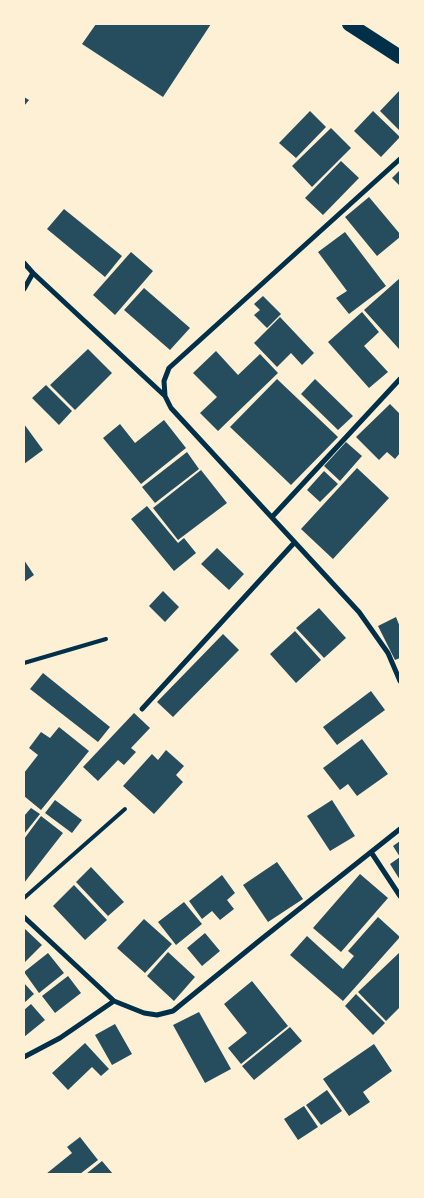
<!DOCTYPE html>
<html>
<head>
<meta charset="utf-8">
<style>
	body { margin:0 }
	#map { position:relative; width:424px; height:1198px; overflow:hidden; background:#fdf0d5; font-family:"Public Sans",sans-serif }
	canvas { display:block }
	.frame { position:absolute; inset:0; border:25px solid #fdf0d5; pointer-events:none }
</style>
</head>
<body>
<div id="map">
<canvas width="424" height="1198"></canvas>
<div class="frame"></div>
</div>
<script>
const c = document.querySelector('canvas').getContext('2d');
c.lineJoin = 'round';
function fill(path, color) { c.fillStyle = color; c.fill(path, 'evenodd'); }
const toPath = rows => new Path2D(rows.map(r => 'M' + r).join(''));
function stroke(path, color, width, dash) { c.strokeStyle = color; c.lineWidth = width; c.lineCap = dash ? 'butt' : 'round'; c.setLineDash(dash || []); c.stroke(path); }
fill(toPath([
	[96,24,211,24,163,97,82,44],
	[400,90,400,131,380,111],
	[24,97,29,100,24,106],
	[310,111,326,127,296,158,279,143],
	[373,111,400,137,381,157,354,131],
	[331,128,351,148,312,187,292,166],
	[341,161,359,178,323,215,305,198],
	[400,170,400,186,392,178],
	[369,197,400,234,400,237,377,256,345,217],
	[64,209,122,256,105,277,47,229],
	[345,232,386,286,349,314,336,298,347,291,318,252],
	[131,252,153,271,115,315,93,295],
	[400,278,400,348,399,349,364,310],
	[144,288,190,328,170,350,124,310],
	[263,296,281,314,267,328,254,315,260,310,254,304],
	[362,312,379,332,364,346,388,372,369,388,328,342],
	[280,317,314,353,302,365,291,353,277,367,254,343],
	[88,349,112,373,75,410,50,385],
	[216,351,238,375,260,354,278,373,218,431,200,413,217,397,193,373],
	[277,379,338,437,291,485,230,427],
	[315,379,353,416,338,430,301,394],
	[46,385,72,411,59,425,32,398],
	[390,404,400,414,400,453,395,459,387,452,379,460,356,437],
	[164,420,186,448,141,484,103,438,120,424,135,443],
	[24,424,43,450,24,464],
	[346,442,362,456,340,481,324,466],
	[187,452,199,469,155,503,142,487],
	[357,468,389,498,333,559,301,529],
	[201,470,227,503,178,540,153,508],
	[324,471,338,484,320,502,307,490],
	[147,506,178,543,184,538,196,553,174,571,131,519],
	[217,548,244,574,229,590,201,564],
	[24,560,34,575,24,582],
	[163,591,179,607,165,622,149,606],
	[319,608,346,638,324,658,296,628],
	[396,617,400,627,400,658,395,660,378,626],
	[295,631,321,660,296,683,270,654],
	[223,634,239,650,173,717,157,702],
	[43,673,110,727,98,742,30,689],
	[371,691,385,710,337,745,323,727],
	[134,713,150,728,131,748,136,752,124,765,118,760,98,781,83,767],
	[59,727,89,751,41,810,24,796,24,773,38,755,29,748,41,732,50,738],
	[362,739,388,774,357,796,348,784,340,790,323,768],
	[166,750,184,766,176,775,183,782,154,814,123,786,152,754,158,760],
	[55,800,82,820,72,833,45,813],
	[332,800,355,836,330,851,307,816],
	[31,808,40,814,24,834,24,816],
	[41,816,63,833,24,883,24,839],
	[400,841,400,880,390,864,400,857,393,846],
	[277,862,303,899,268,922,243,885],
	[91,867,124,902,108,916,76,882],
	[360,874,388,898,341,952,313,928],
	[222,875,235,893,227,900,234,909,220,920,212,911,202,919,189,901],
	[74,885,107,920,85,940,53,906],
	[184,902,202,924,176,945,158,922],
	[378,917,400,937,343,1001,290,955,307,936,343,969,354,956,348,951],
	[144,919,172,944,145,973,117,948],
	[24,928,42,945,24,963],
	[205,933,220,951,202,966,187,948],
	[168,952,195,977,174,1001,147,976],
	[400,952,400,1007,386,1021,358,992],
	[48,953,64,973,39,993,24,972],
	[68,976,81,993,55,1013,42,996],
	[252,981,288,1026,241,1064,228,1048,247,1033,224,1004],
	[24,983,34,994,24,1003],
	[356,994,385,1023,373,1035,345,1006],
	[31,1004,45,1020,24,1037,24,1010],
	[199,1012,231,1069,205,1083,173,1025],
	[115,1024,132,1054,112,1065,95,1035],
	[290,1027,302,1041,254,1080,242,1066],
	[85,1043,109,1069,101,1076,92,1067,68,1090,52,1073],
	[374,1044,392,1071,363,1092,370,1102,349,1116,323,1079],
	[327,1090,342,1111,321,1125,306,1105],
	[304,1106,318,1127,298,1140,284,1119],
	[80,1137,98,1160,80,1174,46,1174,72,1153,67,1147],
	[102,1161,113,1174,86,1174]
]), '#264d5e');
stroke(toPath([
	[24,663,106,639],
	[24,898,125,809]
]), '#003049', 4);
stroke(toPath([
	[400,159,169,368,164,381,165,396,171,408,359,612,388,653,400,681],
	[24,263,33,273,24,289],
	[33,273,165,396],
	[272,517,400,379],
	[142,709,294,543],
	[371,852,400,896],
	[24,917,114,1001],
	[24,1057,60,1038,114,1001,144,1013,157,1015,173,1011,259,941,400,829]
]), '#003049', 5);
stroke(toPath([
	[349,24,400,57]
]), '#003049', 14);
</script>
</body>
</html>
